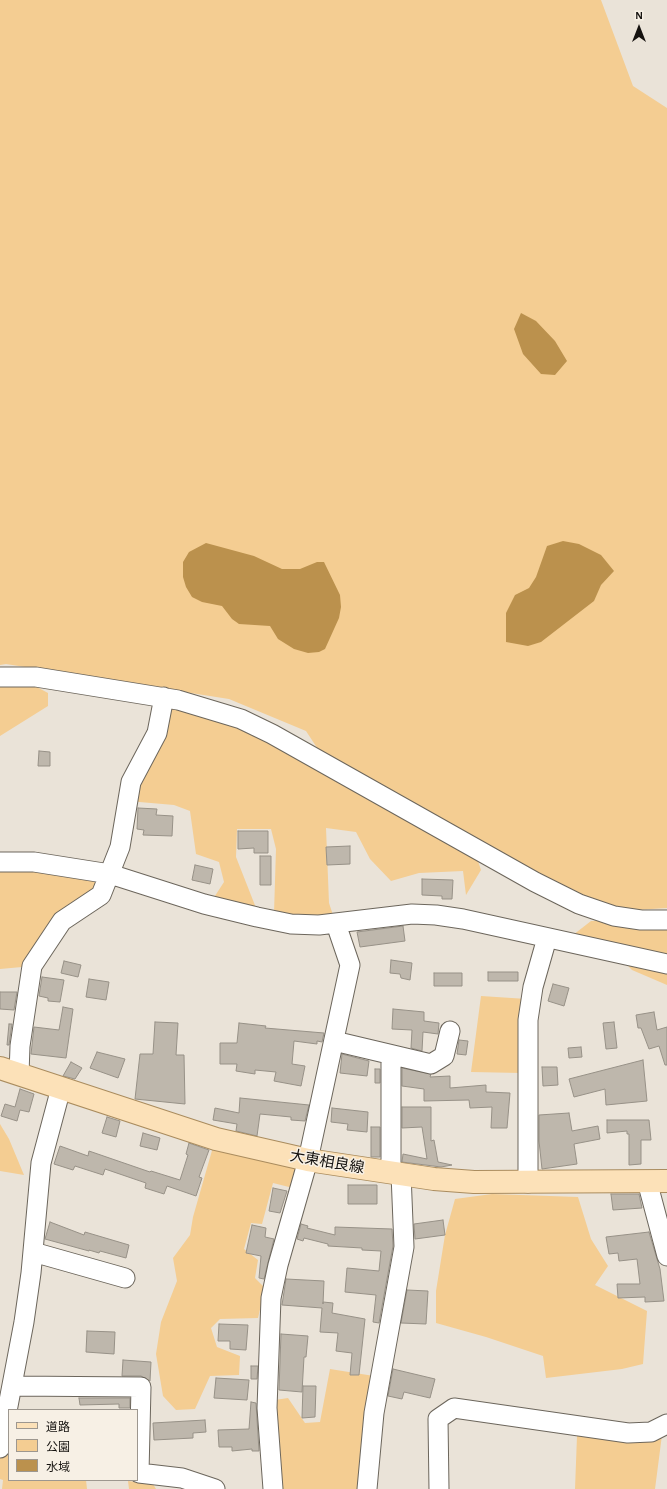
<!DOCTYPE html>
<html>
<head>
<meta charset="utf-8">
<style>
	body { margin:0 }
	#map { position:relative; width:667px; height:1489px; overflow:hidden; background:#eae3d8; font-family:"Alegreya Sans","Noto Sans JP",sans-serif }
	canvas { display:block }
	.legend { position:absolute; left:8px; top:1409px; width:130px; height:72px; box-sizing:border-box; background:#f7f0e5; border:1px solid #9d978f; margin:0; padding:5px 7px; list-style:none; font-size:12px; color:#15120f }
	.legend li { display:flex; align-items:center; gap:8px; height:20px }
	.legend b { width:20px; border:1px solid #9d978f }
	.north { position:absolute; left:619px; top:8px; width:40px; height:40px; -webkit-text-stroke:3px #f7f0e5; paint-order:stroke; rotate:0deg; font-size:11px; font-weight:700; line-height:16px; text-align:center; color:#15120f }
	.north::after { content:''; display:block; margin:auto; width:14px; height:18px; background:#15120f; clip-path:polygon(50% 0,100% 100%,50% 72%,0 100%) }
</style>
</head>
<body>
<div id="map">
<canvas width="667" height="1489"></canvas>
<ul class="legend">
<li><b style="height:5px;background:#fce1b8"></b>道路</li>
<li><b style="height:11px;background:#f4cd92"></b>公園</li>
<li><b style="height:11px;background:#bb914d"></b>水域</li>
</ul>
<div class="north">N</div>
</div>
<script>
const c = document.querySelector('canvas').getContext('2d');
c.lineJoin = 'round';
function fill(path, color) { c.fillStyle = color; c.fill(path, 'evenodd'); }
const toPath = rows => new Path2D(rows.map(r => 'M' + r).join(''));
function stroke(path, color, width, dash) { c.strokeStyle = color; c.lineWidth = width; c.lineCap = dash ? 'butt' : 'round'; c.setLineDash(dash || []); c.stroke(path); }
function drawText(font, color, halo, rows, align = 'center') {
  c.font = font + ' "Alegreya Sans","Noto Sans JP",sans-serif'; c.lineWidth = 3; c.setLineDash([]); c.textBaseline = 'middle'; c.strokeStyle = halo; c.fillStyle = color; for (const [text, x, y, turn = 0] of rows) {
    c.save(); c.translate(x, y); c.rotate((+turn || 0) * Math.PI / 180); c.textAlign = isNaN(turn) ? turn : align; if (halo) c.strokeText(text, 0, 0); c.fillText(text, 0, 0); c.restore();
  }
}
fill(toPath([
	[0,0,601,0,633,86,667,108,667,908,621,911,476,855,481,870,466,895,463,871,419,873,391,881,370,859,356,832,326,828,329,903,335,921,274,913,276,849,271,829,237,829,236,857,258,913,213,899,224,882,219,862,196,854,190,811,174,805,128,801,165,699,254,729,329,766,306,731,229,699,6,664,0,665],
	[33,685,48,693,48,706,0,736,0,686],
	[0,864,96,874,100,885,34,946,22,967,0,969],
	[667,920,667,985,632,970,607,944,573,935,591,921],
	[481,996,527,999,521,1073,471,1072],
	[0,1124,9,1139,24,1175,0,1171],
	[213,1147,296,1165,293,1188,273,1183,262,1224,251,1223,244,1249,258,1260,255,1278,265,1288,258,1318,220,1319,211,1328,217,1347,240,1356,239,1375,210,1376,195,1409,176,1410,163,1396,156,1354,161,1322,177,1281,173,1258,190,1235,193,1217],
	[492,1194,578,1197,591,1239,608,1266,595,1285,647,1311,643,1364,622,1369,546,1378,543,1356,486,1337,436,1323,436,1291,445,1235,455,1199],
	[330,1369,374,1376,363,1489,279,1489,275,1400,288,1398,305,1423,320,1422],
	[662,1435,655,1489,575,1489,577,1436],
	[9,1440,9,1480,86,1480,87,1489,2,1489,3,1480,0,1479,0,1441],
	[128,1481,153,1484,156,1489,129,1489]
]), '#f4cd92');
fill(toPath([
	[521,313,536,321,555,341,567,361,555,375,541,374,523,354,514,329],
	[563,541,579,544,601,555,614,571,601,585,594,601,541,642,528,646,506,642,506,613,515,595,529,588,536,577,547,546],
	[206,543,254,556,282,569,300,569,317,562,324,562,340,595,341,607,339,618,325,649,319,652,308,653,294,649,278,639,270,626,239,624,232,619,222,606,202,602,192,597,186,587,183,577,183,562,189,552]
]), '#bb914d');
const building = toPath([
	[39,751,50,752,50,766,38,766,39,751],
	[138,808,157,809,156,815,173,816,172,836,143,835,144,830,137,829,138,808],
	[238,831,268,831,268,853,254,853,254,848,238,849,238,831],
	[350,846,350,864,327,865,326,847,350,846],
	[260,856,271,856,271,885,260,885,260,856],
	[195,865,213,869,210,884,192,880,195,865],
	[422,879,453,880,452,899,442,899,442,896,422,895,422,879],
	[403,926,405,941,360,947,357,932,403,926],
	[391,960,412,963,410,980,401,978,400,974,390,973,391,960],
	[64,961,81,965,78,977,61,973,64,961],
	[488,972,518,972,518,981,488,981,488,972],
	[434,973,462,973,462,986,434,986,434,973],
	[42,977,64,980,60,1002,48,1001,48,998,39,996,42,977],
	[89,979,109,982,106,1000,86,997,89,979],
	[553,984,569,988,564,1006,548,1001,553,984],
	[0,992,17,992,14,1010,0,1009,0,992],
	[63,1007,73,1009,66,1058,31,1054,34,1027,59,1030,63,1007],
	[393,1009,424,1012,424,1021,439,1023,438,1034,423,1032,422,1051,411,1048,412,1030,392,1029,393,1009],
	[654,1012,657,1030,667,1027,667,1065,665,1065,659,1046,649,1049,641,1028,638,1028,636,1015,654,1012],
	[155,1022,178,1023,176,1055,184,1055,185,1104,135,1099,140,1054,153,1054,155,1022],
	[614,1022,617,1048,606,1049,603,1023,614,1022],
	[239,1023,266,1026,265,1028,324,1033,322,1042,317,1041,317,1044,294,1041,292,1064,305,1066,301,1086,274,1081,276,1072,255,1070,255,1074,236,1071,237,1064,220,1064,220,1043,237,1043,239,1023],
	[9,1024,12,1024,9,1045,7,1045,9,1024],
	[459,1040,468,1041,466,1055,457,1054,459,1040],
	[581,1047,582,1057,569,1058,568,1048,581,1047],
	[97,1052,125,1059,118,1078,90,1068,97,1052],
	[342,1054,369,1061,367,1076,340,1073,342,1054],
	[643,1060,647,1101,606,1105,605,1089,574,1097,569,1079,643,1060],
	[71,1062,82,1068,75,1079,63,1076,71,1062],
	[542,1067,557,1067,558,1085,543,1086,542,1067],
	[402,1068,431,1074,430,1077,450,1076,450,1088,486,1085,486,1092,510,1093,507,1128,491,1128,492,1107,470,1108,469,1100,424,1101,424,1089,402,1086,402,1068],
	[375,1069,380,1069,380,1083,375,1083,375,1069],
	[20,1089,34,1094,29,1112,20,1110,17,1121,1,1116,5,1104,15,1107,20,1089],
	[240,1098,309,1105,305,1121,291,1120,291,1117,260,1114,257,1136,236,1131,237,1124,213,1120,215,1108,239,1113,240,1098],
	[402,1107,431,1107,431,1141,434,1140,438,1162,452,1165,441,1167,402,1162,403,1154,427,1159,422,1127,402,1128,402,1107],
	[332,1108,368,1112,367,1132,347,1130,348,1124,331,1122,332,1108],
	[569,1113,572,1131,598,1126,600,1139,574,1144,577,1164,542,1169,539,1141,539,1115,569,1113],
	[107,1117,120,1121,116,1137,102,1133,107,1117],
	[607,1120,649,1120,651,1140,641,1140,641,1164,629,1165,629,1134,627,1134,627,1131,607,1133,607,1120],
	[371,1127,380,1127,380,1157,371,1157,371,1127],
	[143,1133,160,1138,157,1150,140,1146,143,1133],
	[189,1143,209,1150,199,1177,202,1178,196,1196,167,1186,164,1194,145,1188,146,1183,105,1169,103,1175,75,1166,73,1170,54,1164,60,1146,88,1156,89,1151,150,1172,151,1171,180,1180,188,1155,186,1154,189,1143],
	[348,1185,377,1185,377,1204,348,1204,348,1185],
	[273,1188,287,1191,280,1213,269,1211,273,1188],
	[611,1194,639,1194,642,1208,613,1210,611,1194],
	[443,1220,445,1235,415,1239,414,1224,443,1220],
	[50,1222,84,1235,85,1232,129,1245,126,1258,100,1251,99,1253,89,1250,89,1251,45,1239,50,1222],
	[301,1224,308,1226,307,1228,335,1235,335,1227,392,1229,393,1246,379,1323,373,1322,376,1295,345,1292,347,1268,379,1271,381,1251,362,1250,362,1248,328,1246,328,1244,304,1238,303,1241,297,1239,301,1224],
	[252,1225,266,1228,265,1237,274,1239,264,1279,259,1278,261,1256,246,1253,252,1225],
	[649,1232,660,1269,664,1301,645,1302,645,1297,618,1298,617,1284,640,1284,637,1259,619,1261,618,1253,609,1254,606,1237,649,1232],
	[286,1279,324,1281,323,1304,323,1302,333,1303,332,1313,365,1319,359,1375,350,1375,352,1353,336,1351,338,1333,320,1332,322,1308,282,1305,286,1279],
	[407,1290,428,1291,426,1324,401,1323,407,1290],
	[219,1324,248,1325,246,1350,230,1349,230,1341,218,1341,219,1324],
	[87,1331,115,1332,114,1354,86,1352,87,1331],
	[281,1334,308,1336,306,1357,304,1357,302,1392,279,1390,281,1334],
	[123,1360,151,1362,150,1381,141,1376,122,1376,123,1360],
	[251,1366,258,1366,257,1379,251,1379,251,1366],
	[393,1369,435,1379,430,1398,404,1392,402,1399,388,1396,393,1369],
	[216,1378,249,1380,247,1400,214,1398,216,1378],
	[303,1386,316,1386,315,1417,302,1418,303,1386],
	[79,1398,130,1398,130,1408,119,1408,119,1404,80,1405,79,1398],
	[251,1402,256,1403,259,1451,252,1451,252,1449,232,1451,232,1447,219,1447,218,1430,249,1429,251,1402],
	[205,1420,206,1432,193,1433,193,1438,154,1440,153,1423,205,1420]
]);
fill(building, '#beb7ac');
stroke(building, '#979187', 1);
const minor = toPath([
	[0,677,36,677,178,700,241,719,272,734,535,882,579,904,614,916,641,920,667,920],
	[0,862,34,862,110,874,204,904,257,917,291,924,319,925,412,914,436,915,463,919,667,964],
	[334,1041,431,1064,444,1056,450,1031],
	[391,1055,391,1173],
	[19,1074,20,1046,32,966,62,921,101,895,120,847,131,782,157,733,164,697],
	[647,1181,667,1256],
	[528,1183,528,1020,533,987,547,938],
	[33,1252,125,1278],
	[13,1386,141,1387,139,1473,182,1478,215,1489],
	[0,1448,24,1322,31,1273,41,1163,61,1088],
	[273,1489,267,1408,271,1298,278,1265,308,1160,350,965,336,924],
	[367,1489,374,1413,404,1247,401,1174],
	[439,1489,438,1419,454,1408,628,1433,651,1432,667,1424]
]);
const major = toPath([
	[0,1068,216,1139,308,1160,434,1179,474,1182,667,1181]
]);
stroke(minor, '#6c665c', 21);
stroke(major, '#aa8c5e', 24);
stroke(minor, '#fff', 19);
stroke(major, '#fce1b8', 22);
drawText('15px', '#15120f', '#f7f0e5', [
	["大東相良線",327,1162,10]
]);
</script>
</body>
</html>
